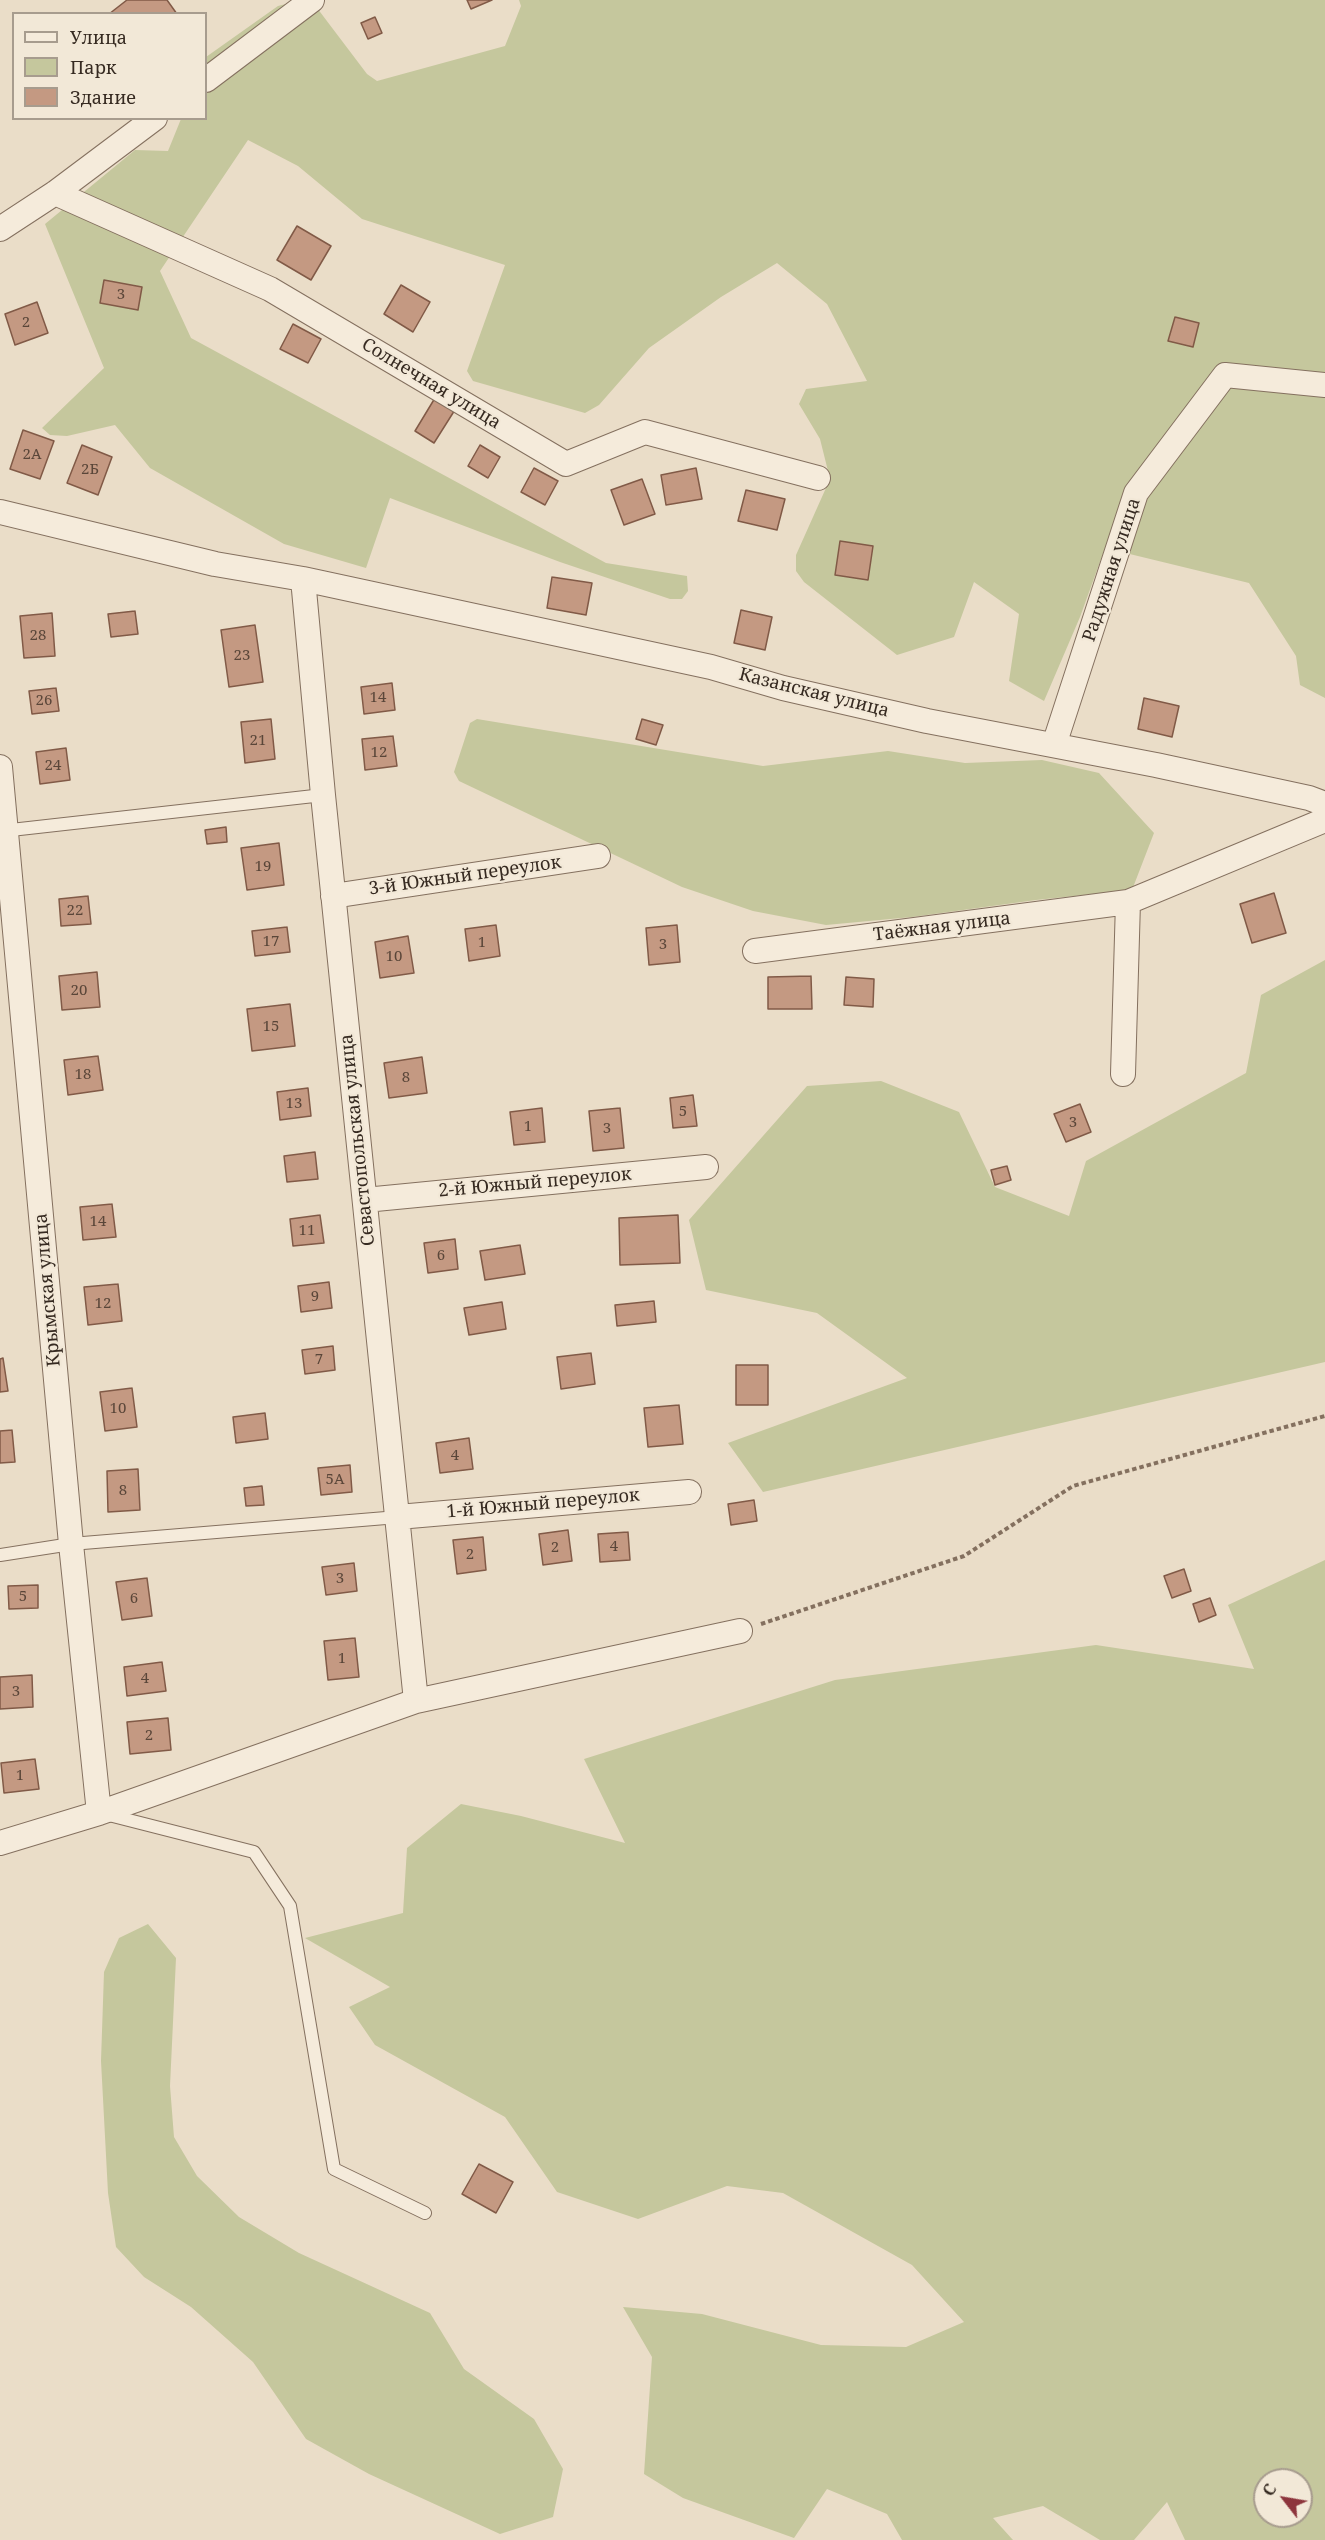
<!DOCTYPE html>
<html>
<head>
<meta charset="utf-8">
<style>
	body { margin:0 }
	#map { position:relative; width:1325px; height:2540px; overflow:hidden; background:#eaddc8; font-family:"Noto Serif",serif }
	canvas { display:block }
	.legend { position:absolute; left:12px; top:12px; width:195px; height:108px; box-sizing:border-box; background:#f2e8d7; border:2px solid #a79c8e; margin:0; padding:8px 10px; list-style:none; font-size:18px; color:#362a21 }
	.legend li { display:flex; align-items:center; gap:12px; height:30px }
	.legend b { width:30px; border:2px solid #a79c8e }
	.north { position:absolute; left:1253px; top:2468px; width:60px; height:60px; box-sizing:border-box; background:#f2e8d7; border:2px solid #a79c8e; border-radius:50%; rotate:301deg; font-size:16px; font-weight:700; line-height:24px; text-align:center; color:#362a21 }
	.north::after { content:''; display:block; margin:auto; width:21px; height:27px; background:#8d353c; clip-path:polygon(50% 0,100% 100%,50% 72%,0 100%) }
</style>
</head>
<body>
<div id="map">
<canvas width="1325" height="2540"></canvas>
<ul class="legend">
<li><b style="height:8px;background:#f5ebdb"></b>Улица</li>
<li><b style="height:16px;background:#c5c79d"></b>Парк</li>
<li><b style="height:16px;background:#c49982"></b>Здание</li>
</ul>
<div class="north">С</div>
</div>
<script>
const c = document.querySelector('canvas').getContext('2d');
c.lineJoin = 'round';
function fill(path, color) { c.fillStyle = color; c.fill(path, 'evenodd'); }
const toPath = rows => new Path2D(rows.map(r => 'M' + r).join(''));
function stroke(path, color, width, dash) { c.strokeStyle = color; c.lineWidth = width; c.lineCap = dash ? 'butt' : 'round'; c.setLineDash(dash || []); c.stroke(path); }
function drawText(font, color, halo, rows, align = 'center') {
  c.font = font + ' "Noto Serif",serif'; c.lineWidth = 4.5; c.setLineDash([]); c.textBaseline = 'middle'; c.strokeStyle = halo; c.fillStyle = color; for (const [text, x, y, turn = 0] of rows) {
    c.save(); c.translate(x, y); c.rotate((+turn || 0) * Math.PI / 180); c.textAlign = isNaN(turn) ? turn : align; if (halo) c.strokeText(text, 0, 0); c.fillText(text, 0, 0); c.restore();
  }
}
fill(toPath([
	[301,0,311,0,367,74,377,81,505,46,521,6,519,0,1325,0,1325,698,1300,685,1296,656,1249,583,1105,548,1080,617,1044,701,1009,681,1019,614,974,582,954,637,897,655,804,582,796,571,796,555,830,479,820,439,799,404,806,389,867,381,827,304,777,263,721,297,649,348,599,405,585,413,473,381,467,371,505,265,362,219,298,166,248,140,160,271,191,338,606,563,687,576,688,591,682,599,670,599,560,562,390,498,366,568,284,544,150,468,115,425,67,436,50,435,42,428,104,368,45,224,135,150,168,151,181,119,206,118,206,57,278,6],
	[477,719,763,766,888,751,965,763,1042,760,1099,773,1154,833,1132,890,1036,900,912,917,826,925,753,911,682,887,459,781,454,772,470,723],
	[1325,960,1325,1362,763,1492,728,1443,907,1378,817,1313,706,1290,689,1220,807,1086,881,1081,959,1112,995,1187,1069,1216,1086,1161,1246,1073,1261,995],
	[1325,1560,1325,2540,1185,2540,1167,2502,1134,2540,1100,2540,1043,2506,993,2518,1013,2540,902,2540,887,2514,827,2489,794,2538,683,2498,644,2474,652,2357,623,2307,702,2314,821,2345,906,2347,964,2322,912,2265,783,2193,727,2186,638,2219,557,2192,505,2117,375,2045,349,2007,390,1987,305,1938,403,1913,407,1848,461,1804,521,1816,625,1843,584,1759,835,1680,1096,1645,1254,1669,1228,1605],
	[1265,2480,1301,2480,1301,2516,1265,2516],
	[148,1924,176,1958,170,2086,174,2137,197,2176,239,2217,299,2253,430,2313,464,2369,534,2419,563,2469,553,2517,500,2534,369,2474,306,2439,253,2362,191,2307,144,2277,116,2247,108,2193,101,2061,104,1972,119,1938]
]), '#c5c79d');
const building = toPath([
	[127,0,167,0,177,14,109,14,127,0],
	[467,0,492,0,471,9,467,0],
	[375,17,382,33,368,39,361,23,375,17],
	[297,226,331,246,311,280,277,260,297,226],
	[104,280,142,287,138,310,100,303,104,280],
	[401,285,430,302,413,332,384,314,401,285],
	[37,302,48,333,15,345,5,314,37,302],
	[1175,317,1199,323,1193,347,1168,341,1175,317],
	[293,324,321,339,308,363,280,349,293,324],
	[438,393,458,405,434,443,415,431,438,393],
	[23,430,54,441,40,479,10,469,23,430],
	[82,445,112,457,98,495,67,483,82,445],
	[480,445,500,457,488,478,468,466,480,445],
	[534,468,558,481,545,505,521,492,534,468],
	[696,468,702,499,666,505,661,475,696,468],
	[642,479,655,514,624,525,611,490,642,479],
	[746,490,785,499,777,530,738,521,746,490],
	[840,541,873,546,868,580,835,575,840,541],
	[552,577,592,583,586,615,547,608,552,577],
	[741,610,772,617,765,650,734,643,741,610],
	[135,611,138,634,111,637,108,614,135,611],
	[52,613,55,656,24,658,20,616,52,613],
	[255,625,263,682,229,687,221,630,255,625],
	[392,683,395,710,364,714,361,687,392,683],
	[56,688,59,711,32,714,29,691,56,688],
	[1144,698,1179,706,1172,737,1138,729,1144,698],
	[271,719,275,759,245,763,241,722,271,719],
	[642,719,663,725,656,745,636,739,642,719],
	[393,736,397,766,365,770,362,739,393,736],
	[66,748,70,780,40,784,36,752,66,748],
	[226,827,227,842,207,844,205,830,226,827],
	[279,843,284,885,247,890,241,848,279,843],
	[1274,893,1286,933,1252,943,1240,904,1274,893],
	[88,896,91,924,61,926,59,899,88,896],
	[496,925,500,956,469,961,465,929,496,925],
	[677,925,680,962,649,965,646,928,677,925],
	[287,927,290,952,255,956,252,931,287,927],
	[408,936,414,973,380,978,375,942,408,936],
	[97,972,100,1007,62,1010,59,976,97,972],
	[811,976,812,1009,768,1009,768,977,811,976],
	[846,977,874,979,873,1007,844,1005,846,977],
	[290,1004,295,1046,252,1051,247,1009,290,1004],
	[98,1056,103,1090,68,1095,64,1060,98,1056],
	[422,1057,427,1093,389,1098,384,1063,422,1057],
	[308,1088,311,1116,280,1120,277,1092,308,1088],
	[693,1095,697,1126,673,1128,670,1098,693,1095],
	[1080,1104,1091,1132,1066,1142,1054,1114,1080,1104],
	[542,1108,545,1142,514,1145,510,1112,542,1108],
	[620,1108,624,1148,593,1151,589,1111,620,1108],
	[315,1152,318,1179,287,1182,284,1156,315,1152],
	[1007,1166,1011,1180,995,1185,991,1170,1007,1166],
	[112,1204,116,1237,83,1240,80,1207,112,1204],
	[320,1215,324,1243,293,1246,290,1219,320,1215],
	[678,1215,680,1263,620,1265,619,1218,678,1215],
	[455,1239,458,1269,428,1273,424,1243,455,1239],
	[520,1245,525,1274,485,1280,480,1251,520,1245],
	[329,1282,332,1308,301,1312,298,1286,329,1282],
	[118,1284,122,1321,88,1325,84,1287,118,1284],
	[654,1301,656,1322,617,1326,615,1305,654,1301],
	[502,1302,506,1329,469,1335,464,1308,502,1302],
	[333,1346,335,1370,305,1374,302,1350,333,1346],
	[591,1353,595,1384,561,1389,557,1357,591,1353],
	[3,1358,8,1391,0,1392,0,1359,3,1358],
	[736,1365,768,1365,768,1405,736,1405,736,1365],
	[132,1388,137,1427,105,1431,100,1392,132,1388],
	[679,1405,683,1444,648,1447,644,1408,679,1405],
	[265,1413,268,1439,236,1443,233,1417,265,1413],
	[12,1430,15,1462,0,1463,0,1431,12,1430],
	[469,1438,473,1469,440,1473,436,1443,469,1438],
	[350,1465,352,1492,321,1495,318,1468,350,1465],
	[138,1469,140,1510,108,1512,107,1471,138,1469],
	[262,1486,264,1505,246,1506,244,1488,262,1486],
	[754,1500,757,1521,731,1525,728,1504,754,1500],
	[568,1530,572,1561,543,1565,539,1534,568,1530],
	[628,1532,630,1560,600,1562,598,1534,628,1532],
	[483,1537,486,1570,457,1574,453,1540,483,1537],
	[354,1563,357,1591,326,1595,322,1567,354,1563],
	[1184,1569,1191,1591,1172,1598,1164,1576,1184,1569],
	[147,1578,152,1616,122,1620,116,1582,147,1578],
	[38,1585,38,1608,9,1609,8,1586,38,1585],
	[1210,1598,1216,1615,1199,1622,1193,1604,1210,1598],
	[355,1638,359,1677,328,1680,324,1641,355,1638],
	[162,1662,166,1691,127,1696,124,1667,162,1662],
	[32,1675,33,1707,0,1709,0,1677,32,1675],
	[168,1718,171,1750,130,1754,127,1722,168,1718],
	[35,1759,39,1789,4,1793,1,1763,35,1759],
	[479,2164,513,2182,496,2213,462,2194,479,2164]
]);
fill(building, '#c49982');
stroke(building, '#815a47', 1.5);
const lane = toPath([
	[2,831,323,795],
	[0,1555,71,1544,398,1517],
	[105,1814,254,1852,290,1906,334,2169,425,2213]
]);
const street = toPath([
	[206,80,312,0],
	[55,193,270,289,566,464,645,432,818,478],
	[0,229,55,193,155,118],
	[0,512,215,564,303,579,711,667,783,688,927,721,1156,765,1309,798,1325,804],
	[303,579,323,795,416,1701],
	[1054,745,1136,493,1225,375,1325,385],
	[0,767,71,1544,99,1813],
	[333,896,598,856],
	[1128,902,1325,820],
	[755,951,1128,902,1123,1074],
	[365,1200,706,1167],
	[398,1517,689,1492],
	[0,1843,99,1813,416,1701,740,1631]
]);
stroke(lane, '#84705f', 14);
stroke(street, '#84705f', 26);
stroke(toPath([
	[761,1624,964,1556,1073,1486,1325,1416]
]), '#84705f', 4, [4.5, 3]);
stroke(lane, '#f5ebdb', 12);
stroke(street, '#f5ebdb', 24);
drawText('15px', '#5a4639', null, [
	["3",121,295],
	["2",26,323],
	["2А",32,455],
	["2Б",90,470],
	["28",38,636],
	["23",242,656],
	["14",378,698],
	["26",44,701],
	["21",258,741],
	["12",379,753],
	["24",53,766],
	["19",263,867],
	["22",75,911],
	["17",271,942],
	["1",482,943],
	["3",663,945],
	["10",394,957],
	["20",79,991],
	["15",271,1027],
	["18",83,1075],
	["8",406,1078],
	["13",294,1104],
	["5",683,1112],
	["3",1073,1123],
	["1",528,1127],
	["3",607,1129],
	["14",98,1222],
	["11",307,1231],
	["6",441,1256],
	["9",315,1297],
	["12",103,1304],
	["7",319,1360],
	["10",118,1409],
	["4",455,1456],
	["5А",335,1480],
	["8",123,1491],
	["4",614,1547],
	["2",555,1548],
	["2",470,1555],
	["3",340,1579],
	["5",23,1597],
	["6",134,1599],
	["1",342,1659],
	["4",145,1679],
	["3",16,1692],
	["2",149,1736],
	["1",20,1776]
]);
drawText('18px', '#362a21', '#f2e8d7', [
	["Солнечная улица",431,384,31],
	["Радужная улица",1112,570,-72],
	["Казанская улица",814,693,14],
	["3-й Южный переулок",465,876,-8],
	["Таёжная улица",942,927,-7],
	["Севастопольская улица",358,1140,-96],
	["2-й Южный переулок",535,1183,-5],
	["Крымская улица",48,1290,-95],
	["1-й Южный переулок",543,1504,-5]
]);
</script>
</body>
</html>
